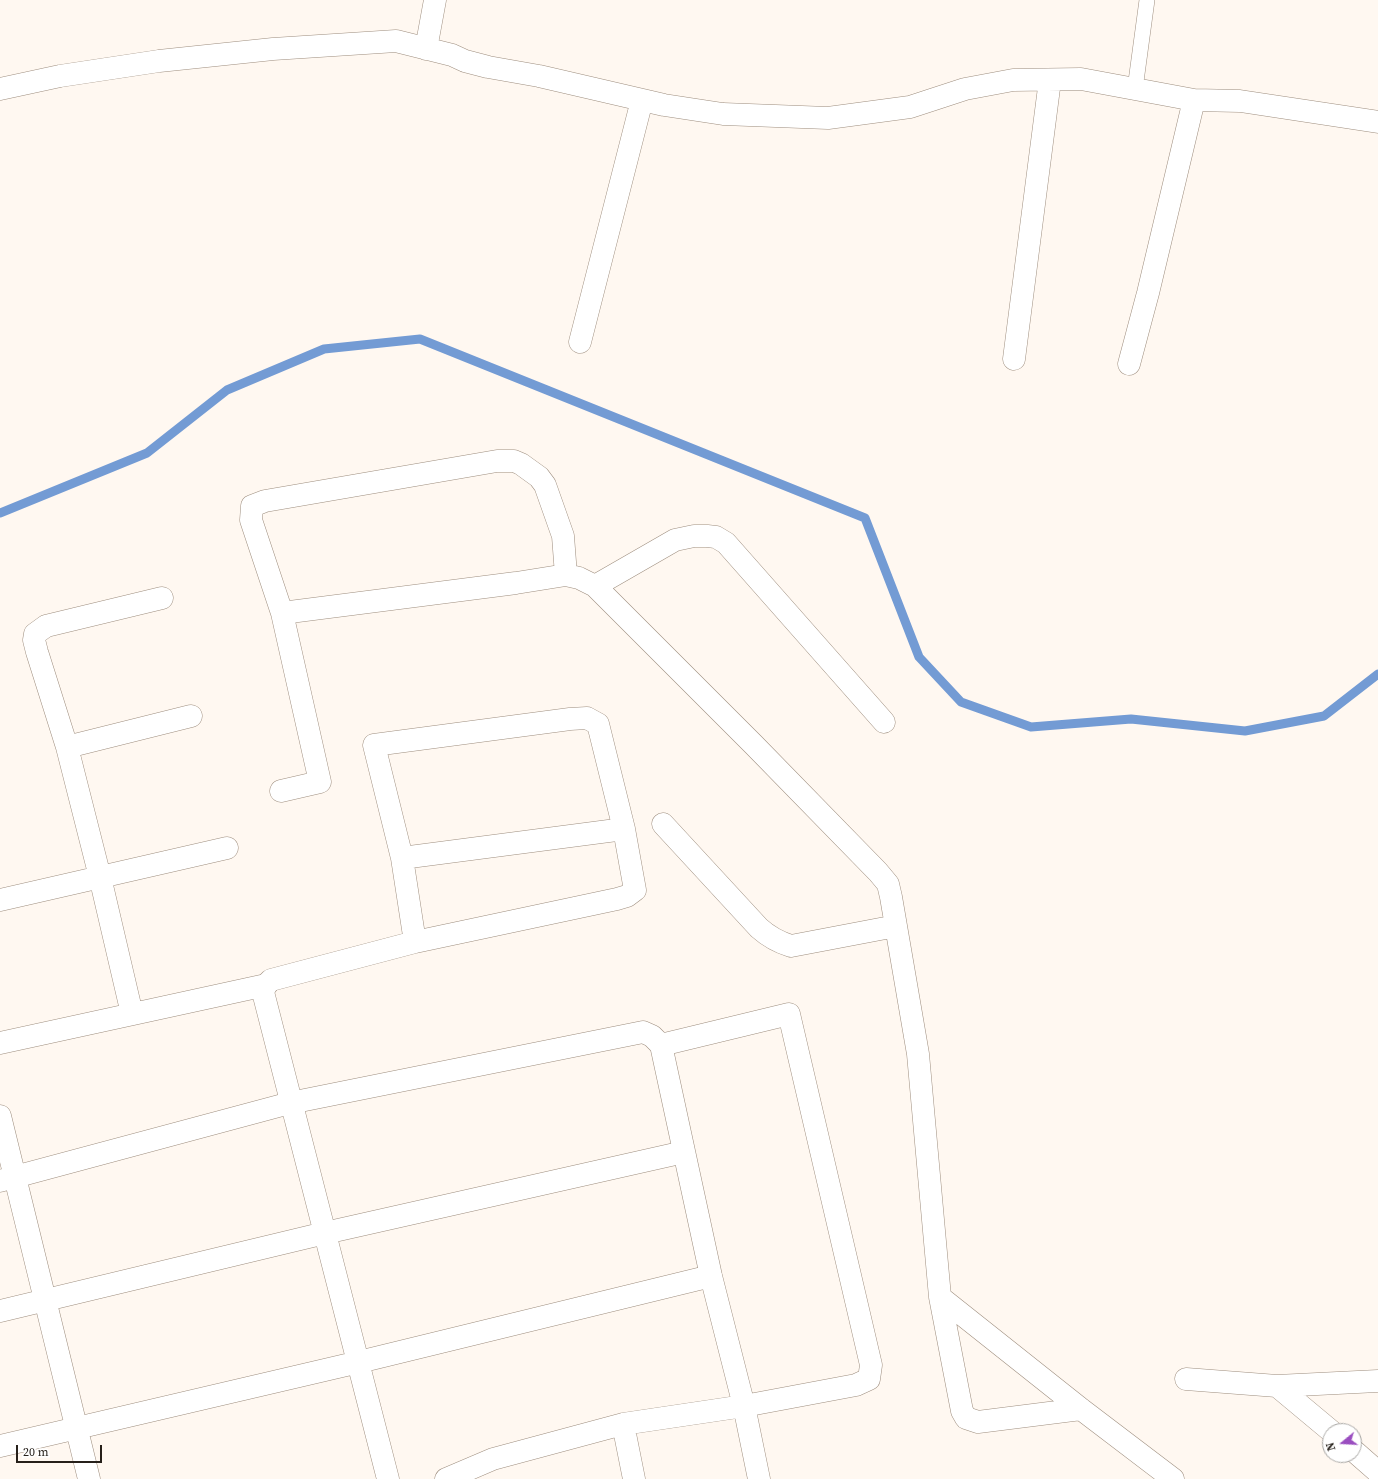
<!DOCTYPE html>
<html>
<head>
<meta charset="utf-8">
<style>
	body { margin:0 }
	#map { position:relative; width:1378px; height:1479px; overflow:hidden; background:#fff8f1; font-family:"Source Serif 4",serif }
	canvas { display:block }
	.north { position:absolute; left:1322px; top:1423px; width:40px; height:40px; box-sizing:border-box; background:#fff; border:1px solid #a8a6a3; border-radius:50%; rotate:252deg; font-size:11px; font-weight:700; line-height:16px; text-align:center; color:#26201a }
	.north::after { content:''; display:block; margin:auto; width:14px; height:18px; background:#9a4ec0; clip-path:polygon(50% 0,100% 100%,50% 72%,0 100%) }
	.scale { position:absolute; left:16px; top:1445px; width:86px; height:18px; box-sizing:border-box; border:2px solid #26201a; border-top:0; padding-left:5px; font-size:12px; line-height:14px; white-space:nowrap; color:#26201a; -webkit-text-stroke:3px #fff; paint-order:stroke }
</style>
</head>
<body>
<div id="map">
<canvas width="1378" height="1479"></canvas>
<div class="north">N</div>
<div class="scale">20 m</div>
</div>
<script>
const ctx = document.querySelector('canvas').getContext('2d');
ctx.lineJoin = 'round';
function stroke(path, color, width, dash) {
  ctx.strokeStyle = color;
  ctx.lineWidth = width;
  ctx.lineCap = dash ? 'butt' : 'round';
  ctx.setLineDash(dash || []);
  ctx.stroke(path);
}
stroke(new Path2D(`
	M0 513 147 453 227 390 324 349 420 339 865 518 919 657 961 702 1031 727 1131 719 1245 731 1324 716 1378 674`), '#739bd4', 9);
const service = new Path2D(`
	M1135 89 1147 0`);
const minor = new Path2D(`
	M426 49 435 0
	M0 89 60 76 159 61 273 49 396 41 452 55 465 61 488 67 539 76 664 105 723 114 828 118 910 107 965 89 1013 80 1081 79 1194 100 1240 101 1378 122
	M580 342 642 100
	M1014 359 1050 80
	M1129 364 1148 293 1194 100
	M566 575 563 536 545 485 539 477 521 464 514 461H497L265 501 252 506 251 520 282 613 516 583 566 575 579 578 595 586 754 745 878 872 888 884 891 897 918 1054 940 1297 1081 1409 1173 1479
	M595 586 675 540 694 536H707L716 537 726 543 884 722
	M67 747 191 716
	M281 791 320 782 282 613
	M663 824 759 928C769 937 778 942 791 946L896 926
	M402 858 624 829
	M0 900 227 848
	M132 1014 100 877 67 747 37 652 34 640 35 634 46 626 162 598
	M0 1043 266 985
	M661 1045 711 1276 744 1406 759 1479
	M0 1116 89 1479
	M0 1181 290 1103 643 1032 652 1036 661 1045 789 1014 871 1365 869 1379 856 1385 744 1406 623 1424 493 1459 446 1479
	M940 1297 962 1411 966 1418 978 1422 1081 1409
	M0 1311 325 1233 684 1152
	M1186 1379 1277 1386 1378 1381
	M1277 1386 1331 1431
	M623 1424 634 1479
	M0 1446 359 1362 711 1276
	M1354 1451 1378 1472
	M388 1479 263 992 266 985 271 980 415 942 617 899 627 896 635 890 624 829 598 724 587 718 570 719 374 745 402 858 415 942`);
stroke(service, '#9e8e7f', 16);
stroke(minor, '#9e8e7f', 23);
stroke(service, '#fff', 15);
stroke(minor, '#fff', 22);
</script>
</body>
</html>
